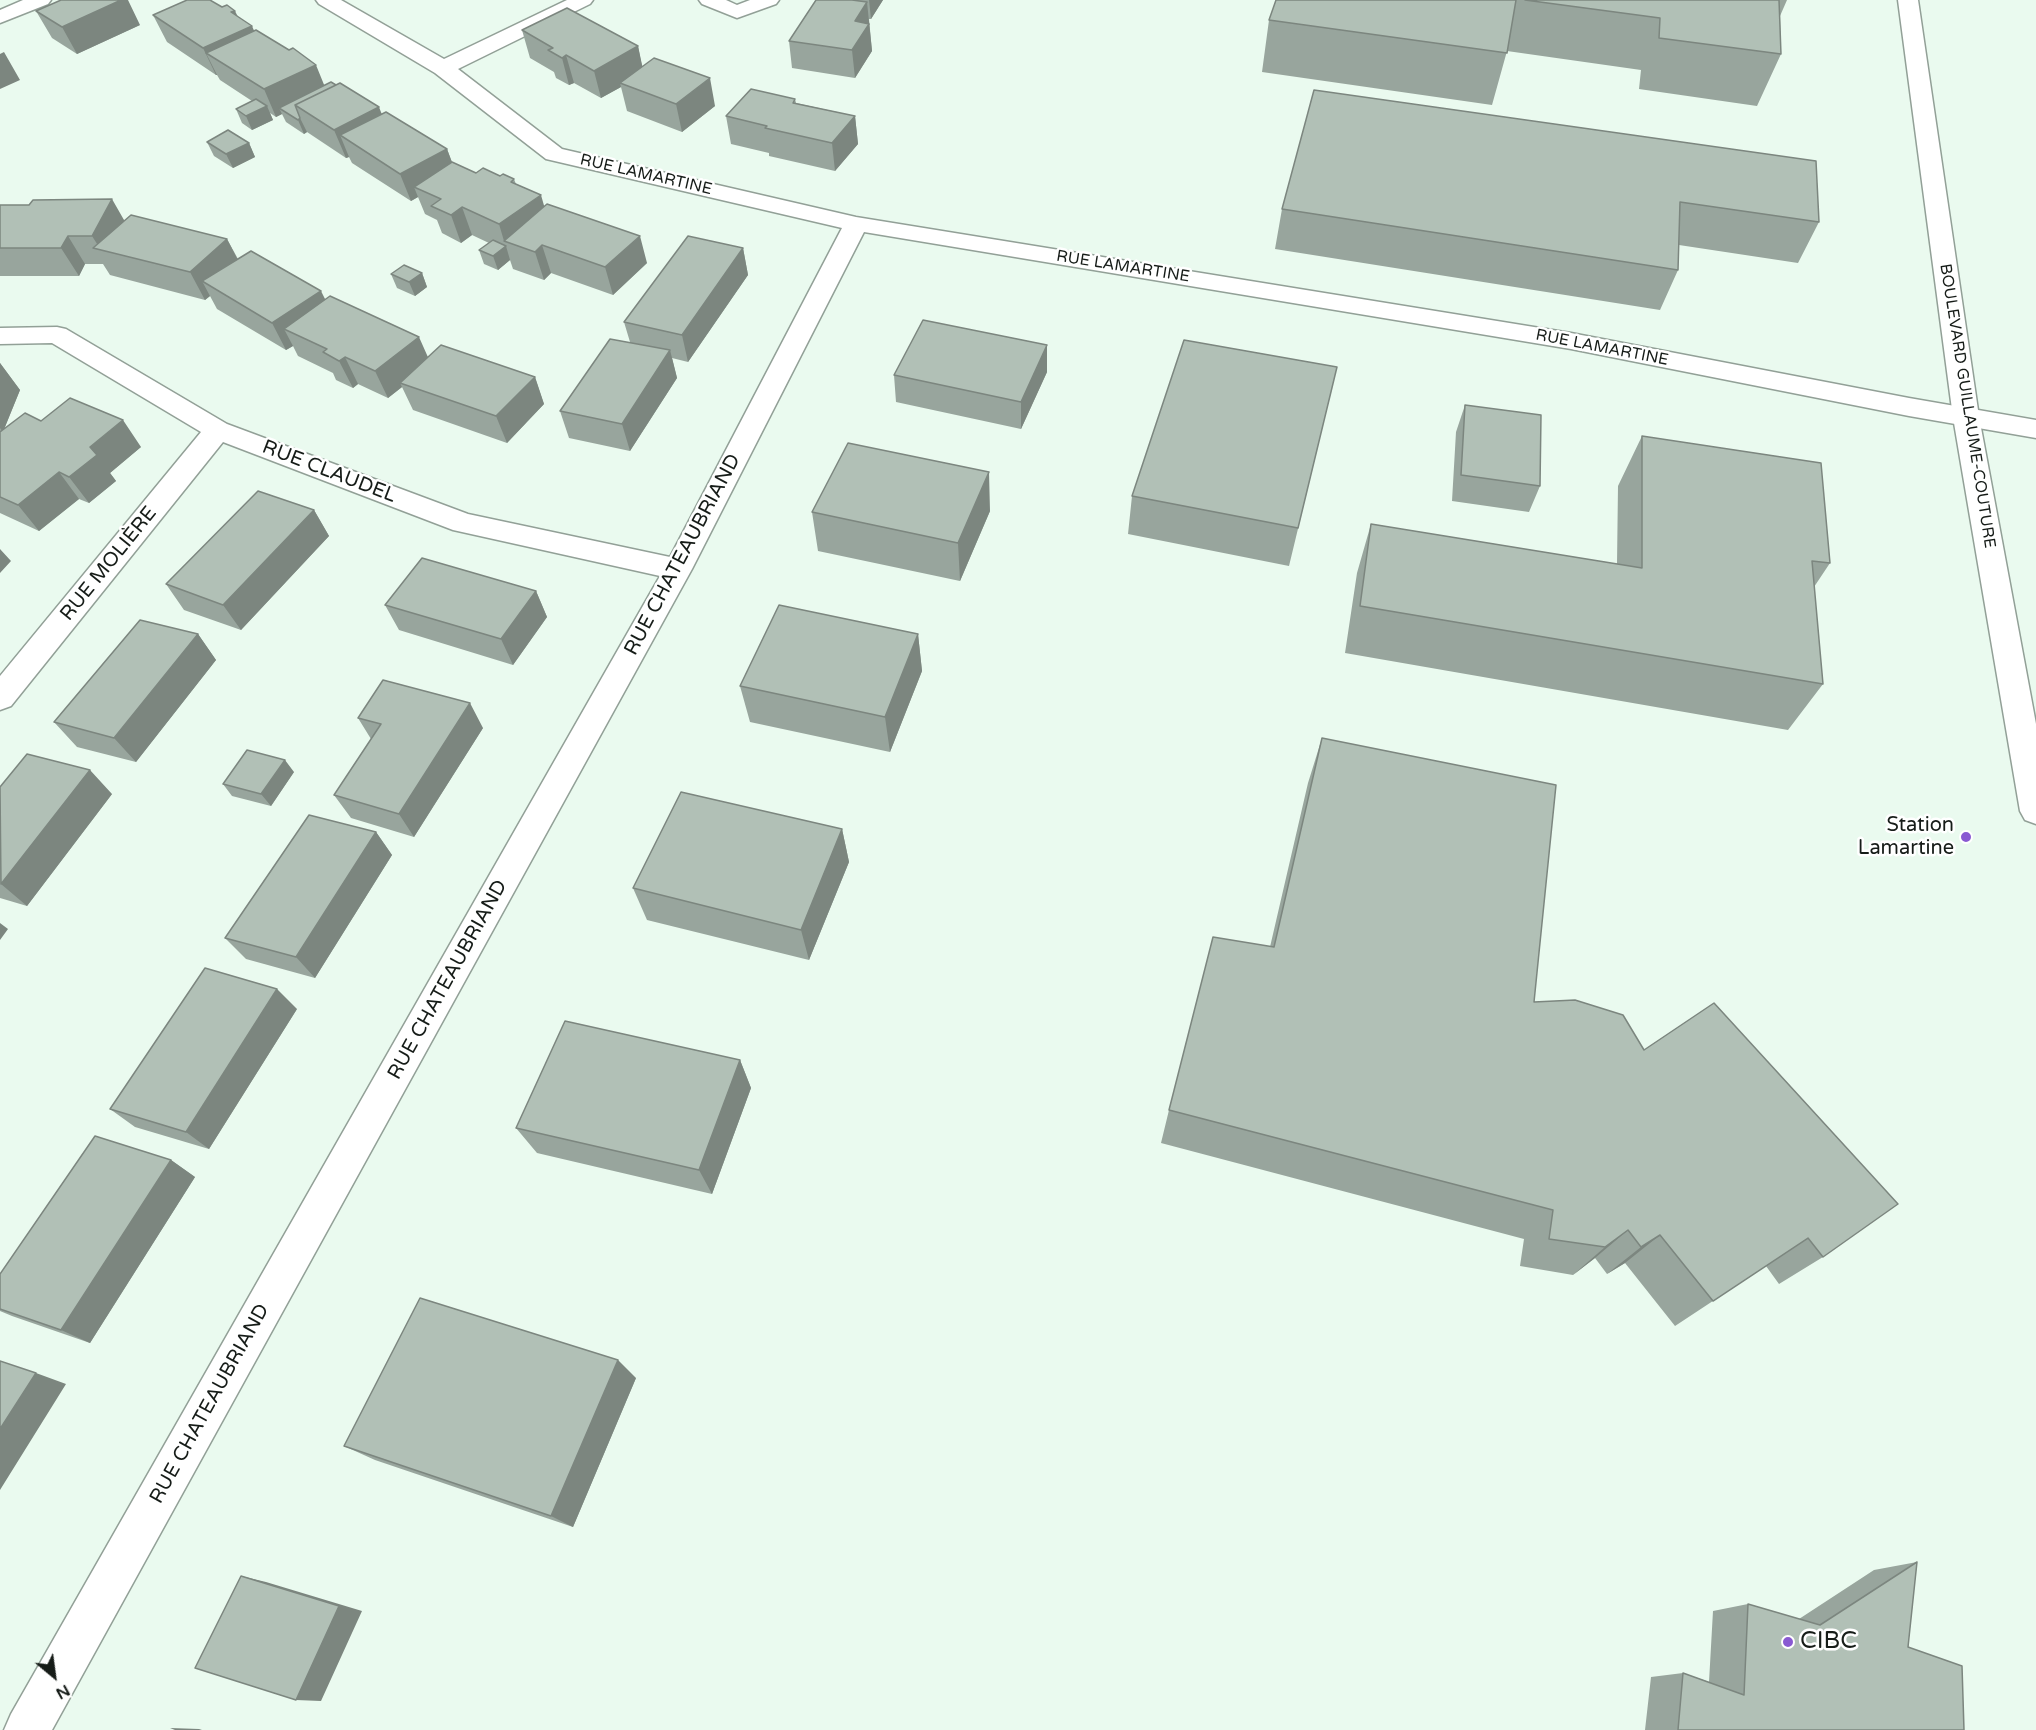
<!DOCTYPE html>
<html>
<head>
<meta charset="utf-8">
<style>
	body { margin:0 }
	#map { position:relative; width:2036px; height:1730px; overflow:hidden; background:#eafaef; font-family:"Varela Round",sans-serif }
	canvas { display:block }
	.north { position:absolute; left:24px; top:1646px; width:60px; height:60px; -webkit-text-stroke:4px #fff; paint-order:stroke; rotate:151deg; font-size:16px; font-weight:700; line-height:24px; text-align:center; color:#161c18 }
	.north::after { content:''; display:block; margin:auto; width:21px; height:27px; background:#161c18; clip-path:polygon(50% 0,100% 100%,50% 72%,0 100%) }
</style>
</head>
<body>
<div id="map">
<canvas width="2036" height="1730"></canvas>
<div class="north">N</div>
</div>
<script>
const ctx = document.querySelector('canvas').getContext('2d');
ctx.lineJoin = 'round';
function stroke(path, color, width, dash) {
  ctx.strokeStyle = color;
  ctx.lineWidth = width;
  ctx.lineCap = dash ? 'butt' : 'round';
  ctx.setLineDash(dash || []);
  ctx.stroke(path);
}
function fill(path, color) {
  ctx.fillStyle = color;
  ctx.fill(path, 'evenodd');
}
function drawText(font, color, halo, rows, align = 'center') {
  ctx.font = font + ' "Varela Round",sans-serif';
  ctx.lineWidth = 5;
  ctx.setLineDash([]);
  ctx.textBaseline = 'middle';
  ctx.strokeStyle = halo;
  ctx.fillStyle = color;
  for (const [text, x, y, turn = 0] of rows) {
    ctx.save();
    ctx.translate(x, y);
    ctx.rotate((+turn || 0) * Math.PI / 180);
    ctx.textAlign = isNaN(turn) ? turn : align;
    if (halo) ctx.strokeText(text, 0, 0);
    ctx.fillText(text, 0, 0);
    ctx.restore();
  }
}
const street = new Path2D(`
	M23 0H51L48 4 0 23V10Z
	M316 0H341L444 59 567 0H593L590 4 458 69 562 149 856 217 1571 333 1909 398 2036 420V438L1909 416 1571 349 864 232 692 569 52 1730H4L11 1714 660 576 453 530 223 442 11 706 0 710V676L201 432 52 343 0 344V328L57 327 66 329 227 424 468 514 670 557 842 228 546 159 435 73 319 4Z
	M699 0H726L737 5 750 0H779L776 4 737 18 702 4Z`);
const primary = new Path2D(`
	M1898 0H1918L1979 417 2036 724V824L2025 820 2020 811 1953 417Z`);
stroke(street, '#92a097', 3);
stroke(primary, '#92a097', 3);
fill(street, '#fff');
fill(primary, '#fff');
fill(new Path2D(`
	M816 0H883L871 19H869L872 51 855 78 792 68 789 41Z
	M1276 0H1787L1780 16 1781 54 1757 106 1639 89 1641 70 1507 51 1492 105 1262 72 1269 20Z
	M36 11 140 25 77 54 52 38Z
	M153 15 238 17 254 31 324 86 382 114 447 149 452 162 476 173 500 176 514 179 516 184 544 206 647 263 613 295 551 273 544 280 513 269 510 260 498 270 484 264 479 250 489 243 472 235 461 243 442 233 437 220 425 214 418 197 411 201 352 163 349 157 346 158 307 132 304 134 286 122 282 114 276 117 270 113 273 120 252 130 242 123 236 109 252 101 220 80 217 75H216L167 42Z
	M522 30 638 46 642 67 715 106 682 132 627 111 621 87 601 98 574 83 569 85 556 78 554 72 530 58Z
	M1314 90 1819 222 1798 263 1679 245 1678 270 1660 310 1275 249 1282 209Z
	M795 99 796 103 855 116 858 144 835 171 769 156V153L731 144 726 116Z
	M207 142 249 143 255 157 233 168 214 156Z
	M0 205 125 220 227 239 238 259 325 299 428 357 535 377 544 404 507 443 413 410 402 387 388 398 358 384 353 388 336 380 333 373 298 356 293 346 286 350 217 309 210 296 205 300 110 275 103 264H85L79 276H0Z
	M743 248 748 275 688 362 672 358 677 378 630 451 569 438 560 411 630 342 624 322Z
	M422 273 427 287 415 296 397 288 391 274Z
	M0 363 20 390 4 429 41 421 141 447 110 473 116 481 89 503 79 499 39 531 0 513Z
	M1337 367 1289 566 1128 534 1132 496Z
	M1047 372 1021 429 896 402 894 375Z
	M1465 405 1540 486 1529 512 1452 501 1456 432Z
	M1642 436 1830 563 1814 587 1823 684 1788 730 1345 653 1357 573 1371 524 1617 564 1618 486Z
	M314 510 329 536 241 630 184 610 166 584Z
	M990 511 960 581 818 551 812 512Z
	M536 591 547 617 513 665 399 630 385 605Z
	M198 634 216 660 136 762 77 747 54 722Z
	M918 634 922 671 890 752 750 722 740 686Z
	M358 718 483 728 414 837 351 818 334 795 371 739Z
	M1322 738 1534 1002 1644 1050 1714 1003 1823 1257 1779 1284 1766 1266 1675 1326 1625 1263 1607 1274 1595 1258 1573 1275 1520 1266 1524 1239 1161 1143 1169 1110 1270 947 1308 783Z
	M294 772 271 806 232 796 223 784Z
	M0 787 112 794 27 906 0 898Z
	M842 829 849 862 809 960 647 920 633 888Z
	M376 832 392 855 315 978 246 959 225 938Z
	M297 1009 209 1149 135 1127 110 1109Z
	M740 1060 751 1088 712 1194 537 1153 516 1128Z
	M171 1160 195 1177 90 1343 12 1316 0 1311V1274Z
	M636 1378 573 1527 375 1460 344 1446Z
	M1917 1562 1908 1647 1964 1730H1645L1651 1677 1683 1673 1709 1682 1713 1611 1748 1604 1799 1619 1874 1570Z`), '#98a59d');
fill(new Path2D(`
	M121 0H128L140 25 77 54 62 27Z
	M869 0H883L871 19Z
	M867 2 872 51 855 78 852 50 855 21Z
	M235 11 244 29 252 26 264 53H206L217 75H216L203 48 231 12Z
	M638 46 644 74 620 83 621 87 601 98 594 71Z
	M4 52 20 80 0 89V54Z
	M566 55 574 83 569 85 562 58Z
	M316 65 327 92 295 105 279 108 282 114 276 117 264 89Z
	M710 78 715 106 682 132 676 104Z
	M267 106 273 120 252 130 246 116Z
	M379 107 390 135H340L349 157 346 158 334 130Z
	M855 116 858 144 835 171 832 143Z
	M300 118 307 132 304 134 298 120Z
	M249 143 255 157 233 168 226 154Z
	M447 149 457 176 414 187 418 197 411 201 400 174Z
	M541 195 549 223 504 241 499 224Z
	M112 199 128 227 101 250 92 236Z
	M462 207 472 235 461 243 451 215Z
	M68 236 85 264 79 276 61 248Z
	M640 236 647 263 613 295 605 267Z
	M227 239 241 266 202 281 210 296 205 300 190 272Z
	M542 245 551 273 544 280 535 252Z
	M506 246 510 260 498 270 493 256Z
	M743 248 748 275 688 362 682 335Z
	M422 273 427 287 415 296 409 282Z
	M321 291 335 319 284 329 293 346 286 350 272 323Z
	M419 337 431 364 400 383 402 387 388 398 375 371Z
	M1047 345V372L1021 429V402Z
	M670 350 677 378 630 451 622 424Z
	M345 357 358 384 353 388 339 361Z
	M0 363 20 390 3 432 0 428Z
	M535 377 544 404 507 443 496 416Z
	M123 420 141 447 110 473 116 481 89 503 69 477 90 447Z
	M59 472 79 499 39 531 18 505Z
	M989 472 990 511 960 581 958 543Z
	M314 510 329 536 241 630 223 605Z
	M0 549 11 561 0 573Z
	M536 591 547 617 513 665 501 639Z
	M198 634 216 660 136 762 114 738Z
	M918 634 922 671 890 752 885 717Z
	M470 703 483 728 414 837 399 814Z
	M285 760 294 772 271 806 261 794Z
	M90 770 112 794 27 906 1 884Z
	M842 829 849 862 809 960 801 930Z
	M376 832 392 855 315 978 296 957Z
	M0 923 8 929 0 940Z
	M277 989 297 1009 209 1149 186 1132Z
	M740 1060 751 1088 712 1194 699 1170Z
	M171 1160 195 1177 90 1343 61 1330Z
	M1628 1230 1595 1258 1573 1275 1605 1247Z
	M1660 1235 1625 1263 1607 1274 1641 1247Z
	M618 1360 636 1378 573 1527 551 1516Z
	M36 1373 66 1384 0 1490V1429Z
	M241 1576 266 1582 362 1611 321 1701 296 1700Z
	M170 1728 199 1729 202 1730H175Z`), '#7c867f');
const building = new Path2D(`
	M61 0H121L62 27 36 11Z
	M187 0H210L222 7 227 5 235 11 231 12 252 26 203 48 153 15Z
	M816 0H852L867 2 855 21 869 24 852 50 789 41Z
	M1276 0H1516L1507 53 1269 20Z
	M1525 0H1779L1781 54 1659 38 1660 18Z
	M567 8 638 46 594 71 566 55 562 58 548 50 553 48 522 30Z
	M256 30 289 50 293 48 316 65 264 89 206 53Z
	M654 58 710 78 676 104 620 83Z
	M331 82 336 85 295 105 300 118 298 120 279 108Z
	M340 83 379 107 334 130 295 105Z
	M751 89 795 99 793 103 855 116 832 143 765 128 767 126 726 116Z
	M1314 90 1816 161 1819 222 1680 202 1678 270 1282 209Z
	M256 99 267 106 246 116 236 109Z
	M386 112 447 149 400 174 340 135Z
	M228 130 249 143 226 154 207 142Z
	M452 162 476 173 483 168 500 176 503 174 514 179 511 182 541 195 499 224 462 207 451 215 431 206 441 199 414 187Z
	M112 199 92 236H68L61 248H0V205H29L33 200Z
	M547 204 640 236 605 267 542 245 535 252 504 241Z
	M131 215 227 239 190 272 93 248Z
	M688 236 743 248 682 335 624 322Z
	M493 240 506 246 493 256 479 250Z
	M251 251 321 291 272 323 202 281Z
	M404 265 422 273 409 282 391 274Z
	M330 296 419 337 375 371 345 357 339 361 323 352 327 349 284 329Z
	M923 320 1047 345 1021 402 894 375Z
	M610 339 670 350 622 424 560 411Z
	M1184 340 1337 367 1298 528 1132 496Z
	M441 345 535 377 496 416 400 383Z
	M70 398 123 420 90 447 97 455 69 477 59 472 18 505 0 497V432L25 413 41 421Z
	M1465 405 1541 415 1540 486 1461 475Z
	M1642 436 1821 463 1830 563 1812 561 1823 684 1360 606 1371 524 1642 568Z
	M848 443 989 472 958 543 812 512Z
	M258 491 314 510 223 605 166 584Z
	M422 558 536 591 501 639 385 605Z
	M779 605 918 634 885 717 740 686Z
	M140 620 198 634 114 738 54 722Z
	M383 680 470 703 399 814 334 795 381 724 358 718Z
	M1322 738 1556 785 1534 1002 1575 1000 1623 1015 1644 1050 1714 1003 1898 1204 1823 1257 1808 1238 1713 1301 1660 1235 1641 1247 1628 1230 1605 1247 1549 1239 1553 1210 1169 1110 1213 937 1274 947Z
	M247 750 285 760 261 794 223 784Z
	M27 754 90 770 1 884 0 787Z
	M681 792 842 829 801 930 633 888Z
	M309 815 376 832 296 957 225 938Z
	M205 968 277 989 186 1132 110 1109Z
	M565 1021 740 1060 699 1170 516 1128Z
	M95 1136 171 1160 61 1330 0 1309V1274Z
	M420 1298 618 1360 551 1516 344 1446Z
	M0 1361 36 1373 0 1429Z
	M1917 1562 1908 1647 1962 1666 1964 1730H1678L1683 1673 1744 1695 1748 1604 1820 1625Z
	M241 1576 339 1606 296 1700 195 1668Z`);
fill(building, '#b1c0b6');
stroke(building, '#7c867f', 1.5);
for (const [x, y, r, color] of [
	[1966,837,6,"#8959d2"],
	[1788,1642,6,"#8959d2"]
]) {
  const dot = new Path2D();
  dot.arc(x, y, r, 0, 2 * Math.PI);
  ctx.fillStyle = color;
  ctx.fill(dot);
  stroke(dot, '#fff', 2);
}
drawText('16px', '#161c18', '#fff', [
	["RUE LAMARTINE",646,175,13],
	["RUE LAMARTINE",1123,267,9],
	["RUE LAMARTINE",1602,348,11],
	["BOULEVARD GUILLAUME-COUTURE",1967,406,81]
]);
drawText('20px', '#161c18', '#fff', [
	["RUE CLAUDEL",329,472,21],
	["RUE CHATEAUBRIAND",683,555,-62],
	["RUE MOLIÈRE",109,564,-51],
	["RUE CHATEAUBRIAND",448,980,-61],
	["RUE CHATEAUBRIAND",210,1404,-61]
]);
drawText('20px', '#161c18', '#fff', [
	["Station",1954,826],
	["Lamartine",1954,849]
], 'right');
drawText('24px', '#161c18', '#fff', [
	["CIBC",1800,1642]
], 'left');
</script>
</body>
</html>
